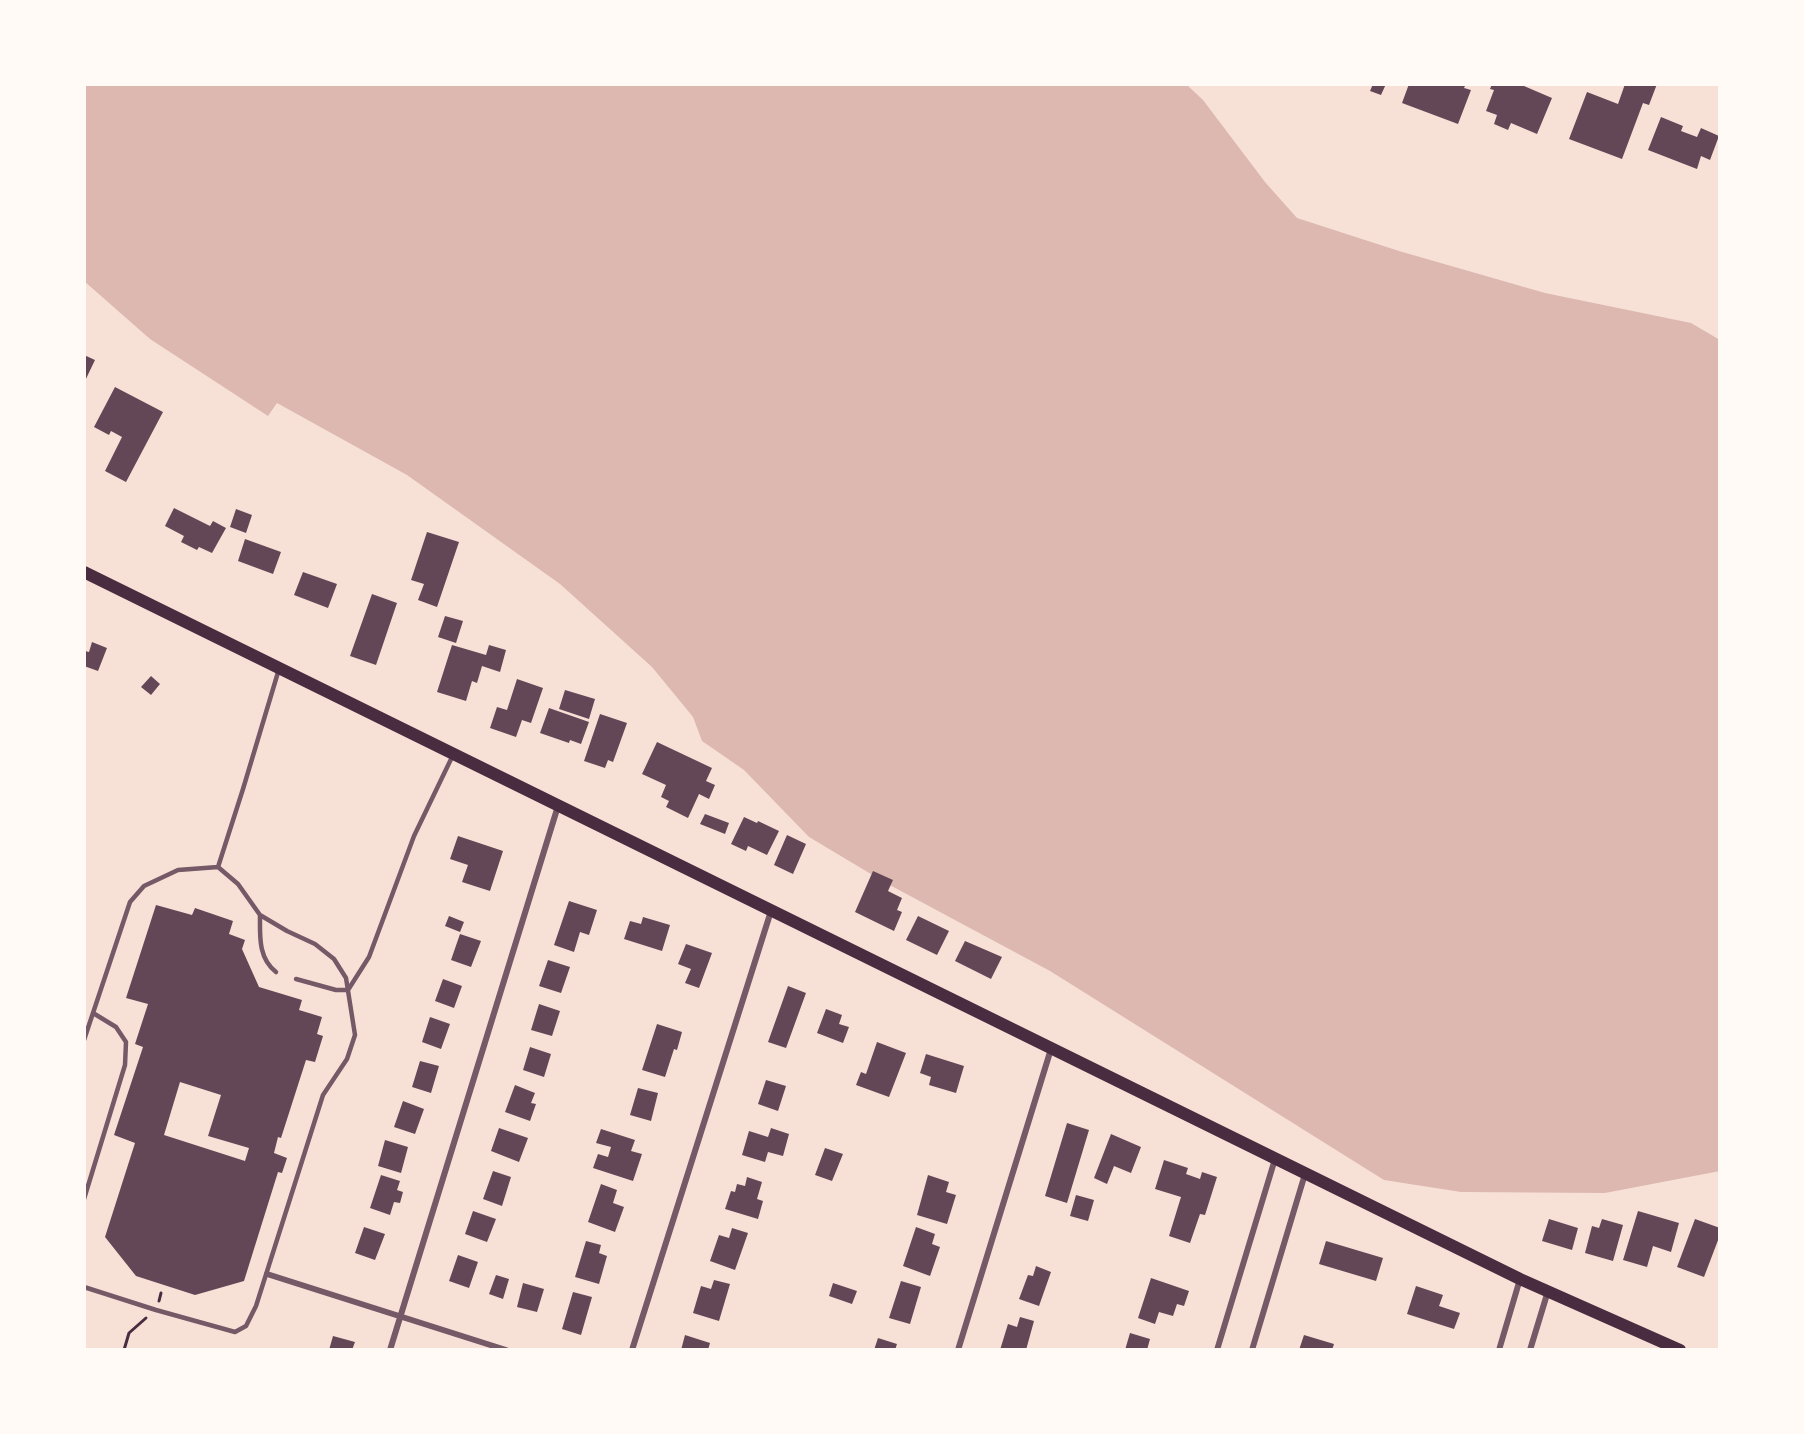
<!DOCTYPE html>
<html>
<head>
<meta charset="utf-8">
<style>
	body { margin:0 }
	#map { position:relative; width:1804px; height:1434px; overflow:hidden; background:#f7e1d7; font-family:"Sofia Sans Condensed",sans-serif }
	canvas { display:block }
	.frame { position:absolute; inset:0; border:86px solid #fffaf5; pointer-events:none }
</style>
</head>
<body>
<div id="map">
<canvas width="1804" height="1434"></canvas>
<div class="frame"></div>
</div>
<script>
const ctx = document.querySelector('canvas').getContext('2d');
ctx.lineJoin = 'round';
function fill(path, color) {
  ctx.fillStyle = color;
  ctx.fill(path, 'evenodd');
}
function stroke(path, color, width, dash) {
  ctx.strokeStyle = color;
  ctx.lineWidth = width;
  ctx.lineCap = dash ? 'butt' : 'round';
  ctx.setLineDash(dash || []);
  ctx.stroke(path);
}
fill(new Path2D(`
	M84 84H1186L1203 100 1265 182 1297 218 1399 251 1545 293 1691 323 1720 340V1171L1605 1193 1461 1192 1384 1180 1050 971 886 883 809 837 744 770 702 741 693 717 652 667 560 584 407 475 277 403 268 416 150 339 84 281Z`), '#dcb8b0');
fill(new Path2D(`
	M1373 84H1386L1381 95 1370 91Z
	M1409 84H1466L1464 88 1471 90 1458 124 1402 103Z
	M1492 84H1525L1524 86 1552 98 1537 134 1511 123 1508 130 1494 124 1497 115 1486 111 1494 90 1490 89Z
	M1625 84H1657L1649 105 1643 103 1622 159 1569 139 1587 92 1618 104Z
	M1661 117 1683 126 1681 131 1697 137 1701 128 1719 136 1710 160 1701 156 1697 169 1648 150Z
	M84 355 95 360 84 383Z
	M115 387 163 412 126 482 105 471 122 437 111 431 109 435 94 427Z
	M174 508 210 526 213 521 226 528 212 553 199 547 197 550 181 542 184 536 165 526Z
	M236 509 252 515 246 533 230 527Z
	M427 532 459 542 437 607 418 600 424 584 411 580Z
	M245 539 281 552 273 574 238 561Z
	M303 572 337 584 328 608 294 595Z
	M372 594 397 603 376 665 350 656Z
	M445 616 463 621 456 643 438 637Z
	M92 642 107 648 98 671 84 666V654L85 651 89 652Z
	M452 645 486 655 489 645 506 650 500 672 482 666 477 683 472 681 466 701 437 692Z
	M151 676 160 684 151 695 141 687Z
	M517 679 543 688 531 723 522 720 516 737 490 728 497 707 507 710Z
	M565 690 595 699 589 719 559 709Z
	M549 708 589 722 581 744 570 740 569 743 540 733Z
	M600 714 627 723 613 762 608 760 605 768 584 761Z
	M657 742 712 768 706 781 715 785 709 799 699 794 688 818 666 807 669 801 661 797 666 785 642 774Z
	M705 814 729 823 725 834 700 824Z
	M744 817 757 823 758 821 779 831 767 855 748 846 746 851 731 844Z
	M787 835 806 844 793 874 774 865Z
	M458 836 503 851 490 891 462 882 468 865 450 859Z
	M873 871 893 880 888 891 902 898 897 910 902 912 894 931 855 912Z
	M569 901 597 910 589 935 580 932 574 952 554 945Z
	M156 905 192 915 195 908 233 921 229 934 245 940 242 949 259 987 302 1000 299 1010 322 1017 317 1034 323 1036 315 1062 306 1060 281 1138 278 1137 274 1153 287 1158 282 1173 278 1172 244 1281 195 1295 136 1276 105 1237 135 1143 114 1135 143 1047 135 1044 148 1004 126 998ZM180 1082 221 1095 208 1136 249 1148 245 1161 164 1135Z
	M449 916 464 922 460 932 445 926Z
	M918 916 949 931 937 955 906 940Z
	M643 917 670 925 662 951 624 939 630 921 641 924Z
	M460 934 481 941 471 967 451 960Z
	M965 941 1002 957 991 979 955 961Z
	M686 944 712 953 699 988 685 983 691 969 678 964Z
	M548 960 570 967 561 993 539 986Z
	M443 979 462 986 454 1008 435 1001Z
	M788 986 806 993 786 1048 768 1042Z
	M539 1004 560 1011 552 1036 531 1030Z
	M826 1009 842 1015 839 1024 849 1027 843 1043 817 1033Z
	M430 1017 450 1024 441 1049 422 1042Z
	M657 1024 682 1032 677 1050 674 1049 665 1077 642 1070Z
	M877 1042 906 1053 889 1097 856 1085 861 1072 866 1074Z
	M530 1047 551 1054 544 1077 523 1070Z
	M926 1054 964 1066 956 1093 929 1085 931 1077 920 1073Z
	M420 1061 439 1066 431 1093 412 1087Z
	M766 1080 786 1086 778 1111 758 1104Z
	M515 1085 535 1093 531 1103 536 1104 530 1121 505 1112Z
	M638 1088 658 1093 651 1121 630 1115Z
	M403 1101 424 1109 415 1134 394 1127Z
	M1067 1123 1089 1130 1067 1203 1045 1196Z
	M499 1128 528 1138 519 1162 491 1151Z
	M771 1128 789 1134 783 1156 768 1152 765 1162 742 1155 749 1131 768 1137Z
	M601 1129 635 1140 631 1151 642 1154 633 1181 593 1168 598 1154 608 1157 611 1147 596 1143Z
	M1111 1134 1141 1147 1131 1173 1114 1166 1107 1184 1094 1178Z
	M385 1140 408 1147 401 1173 378 1166Z
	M825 1148 843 1154 832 1181 815 1175Z
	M1164 1160 1188 1168 1186 1174 1200 1179 1202 1172 1217 1177 1205 1215 1200 1214 1190 1243 1169 1236 1181 1197 1155 1189Z
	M493 1171 511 1177 502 1206 483 1199Z
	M381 1175 400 1181 397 1190 403 1192 400 1203 394 1202 390 1215 370 1208Z
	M928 1175 949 1182 946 1192 956 1195 947 1224 917 1215Z
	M747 1177 762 1182 757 1199 763 1201 758 1219 725 1209 731 1191 735 1192 737 1184 745 1186Z
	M601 1184 617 1190 613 1203 624 1207 615 1232 588 1222Z
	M1076 1195 1094 1200 1088 1221 1070 1216Z
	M473 1211 496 1219 487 1242 465 1234Z
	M1638 1211 1679 1223 1671 1252 1653 1246 1647 1267 1623 1260Z
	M1549 1219 1578 1228 1572 1250 1542 1241Z
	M1602 1219 1623 1225 1613 1261 1585 1253 1592 1226 1599 1228Z
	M1695 1219 1720 1228V1235L1704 1277 1677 1267Z
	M364 1227 385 1234 375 1260 355 1253Z
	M916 1227 935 1234 932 1244 940 1247 930 1276 903 1266Z
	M732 1228 748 1233 735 1270 710 1261 719 1235 729 1238Z
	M586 1241 601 1245 599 1253 607 1256 599 1284 575 1277Z
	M1326 1241 1383 1258 1376 1281 1319 1264Z
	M458 1255 478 1262 469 1288 449 1281Z
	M1036 1266 1051 1272 1039 1306 1019 1299 1028 1275 1033 1276Z
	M496 1275 509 1279 503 1299 489 1294Z
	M1151 1278 1189 1291 1184 1306 1177 1304 1173 1316 1159 1312 1155 1324 1138 1318Z
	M714 1280 730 1284 719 1321 693 1313 701 1286 711 1289Z
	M901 1281 921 1287 910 1324 889 1318Z
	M523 1283 544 1289 537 1312 517 1307Z
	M833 1283 857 1291 852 1304 829 1296Z
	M1416 1286 1443 1295 1439 1306 1460 1313 1454 1329 1407 1314Z
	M573 1292 592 1297 581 1335 562 1329Z
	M1020 1317 1034 1321 1026 1350H1000L1008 1324 1017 1327Z
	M1130 1333 1150 1339 1147 1350H1125Z
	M685 1335 710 1343 708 1350H681Z
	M1304 1335 1334 1344 1332 1350H1299Z
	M333 1336 355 1342 352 1350H329Z
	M878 1338 897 1344 895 1350H874Z`), '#644757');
stroke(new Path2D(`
	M159 1301 161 1293
	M124 1350 129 1333 146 1318`), '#4a2c40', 3);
stroke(new Path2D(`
	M218 867 243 789 279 669
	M260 915C260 936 258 958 276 972
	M296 979 336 990H348L369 957 414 836 453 755
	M84 1040 130 902 144 886 178 870 218 867 238 884 260 915 287 931 315 944 334 959 346 978 355 1035 347 1059 323 1095 256 1306 246 1326 235 1332 156 1310 84 1287
	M84 1199 125 1065 126 1042 116 1027 93 1013`), '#755966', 4.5);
stroke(new Path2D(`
	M267 1274 506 1350
	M390 1350 558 806
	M632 1350 771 911
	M958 1350 1051 1049
	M1217 1350 1275 1159
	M1252 1350 1305 1174
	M1499 1350 1520 1279
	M1530 1350 1548 1291`), '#755966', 6);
stroke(new Path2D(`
	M84 572 1520 1279 1680 1350`), '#4a2c40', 12);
</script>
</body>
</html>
